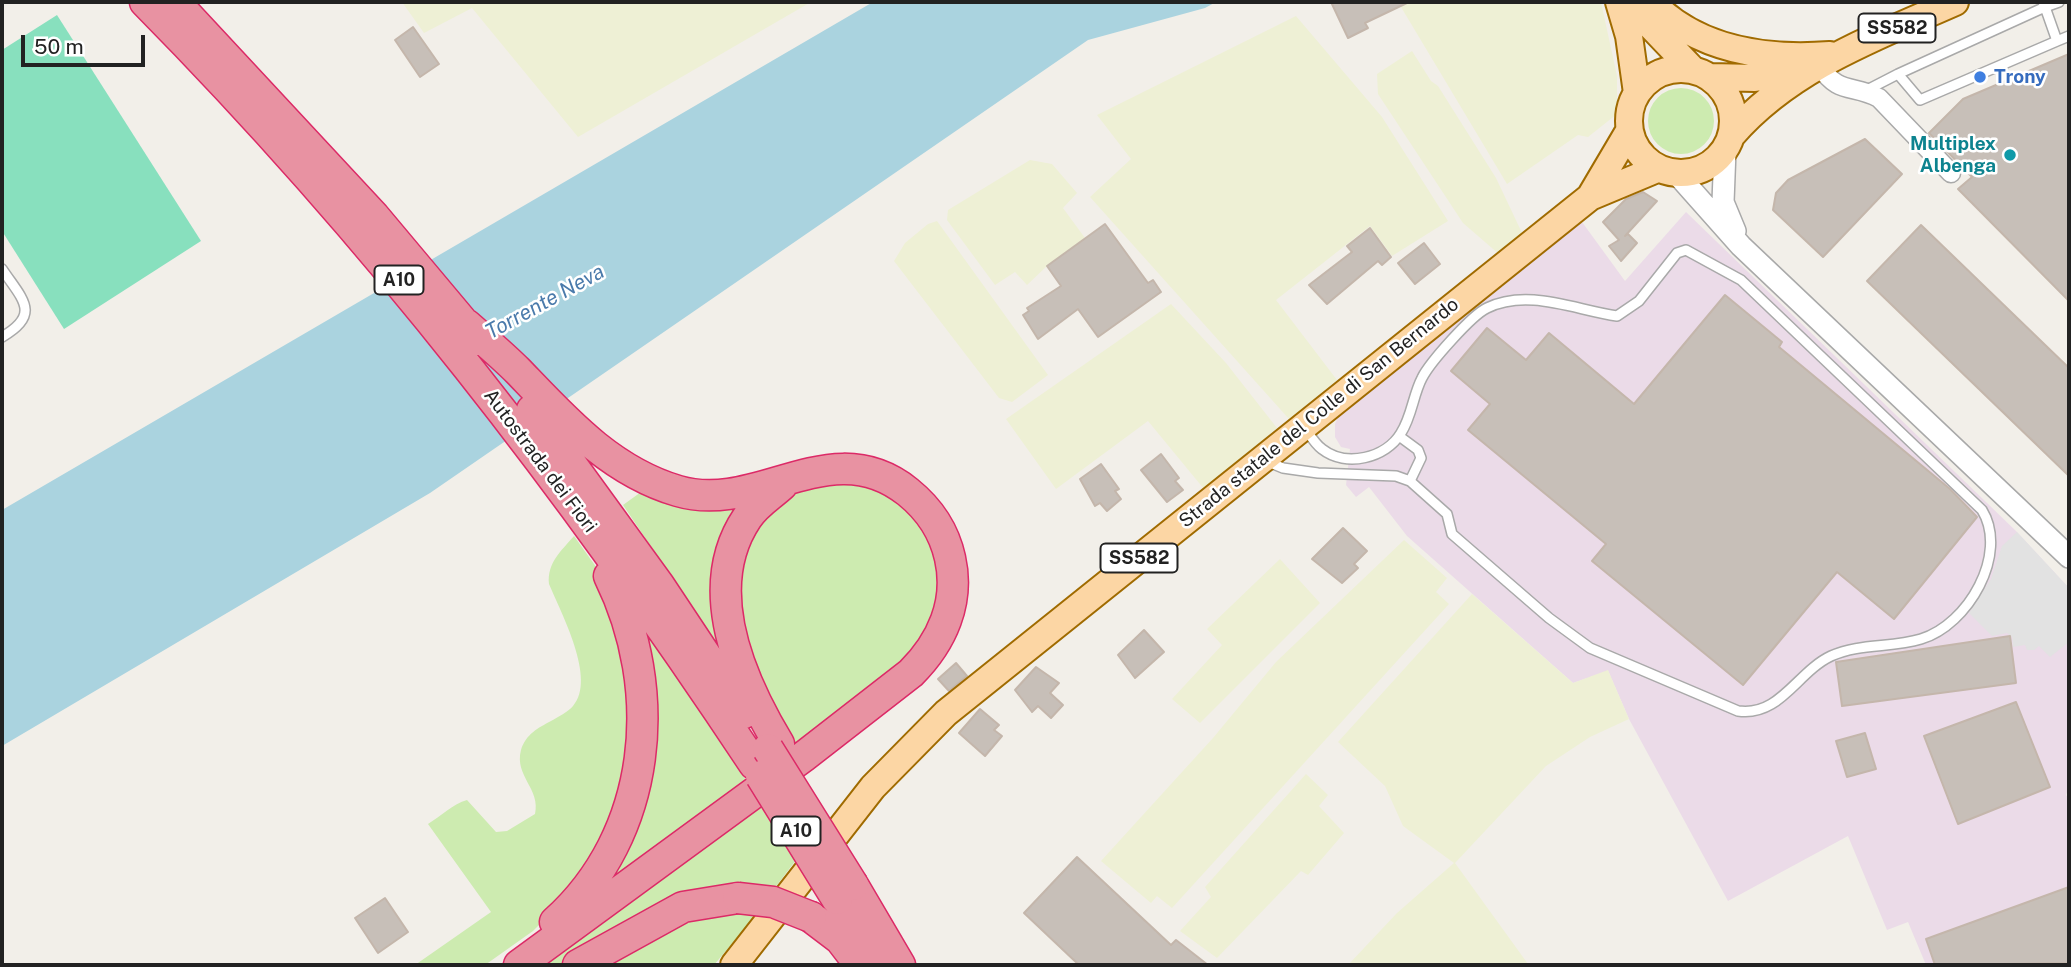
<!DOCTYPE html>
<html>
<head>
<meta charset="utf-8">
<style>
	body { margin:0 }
	#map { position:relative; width:2071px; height:967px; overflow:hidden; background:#f2efe9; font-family:"Public Sans",sans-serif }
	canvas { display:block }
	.frame { position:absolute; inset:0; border:4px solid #222; pointer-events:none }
	.scale { position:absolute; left:21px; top:35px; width:124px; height:32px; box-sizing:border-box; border:4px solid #222; border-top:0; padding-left:9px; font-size:21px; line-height:24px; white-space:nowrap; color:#222; -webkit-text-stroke:5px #fff; paint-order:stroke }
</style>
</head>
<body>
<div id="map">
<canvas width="2071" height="967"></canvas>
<div class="frame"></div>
<div class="scale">50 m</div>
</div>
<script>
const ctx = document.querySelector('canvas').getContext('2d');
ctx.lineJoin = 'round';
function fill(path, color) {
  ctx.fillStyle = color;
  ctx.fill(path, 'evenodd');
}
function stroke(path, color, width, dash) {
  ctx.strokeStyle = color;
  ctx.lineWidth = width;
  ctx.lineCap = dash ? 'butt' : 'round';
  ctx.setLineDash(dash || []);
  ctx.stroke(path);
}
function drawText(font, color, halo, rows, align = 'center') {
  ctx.font = font + ' "Public Sans",sans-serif';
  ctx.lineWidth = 5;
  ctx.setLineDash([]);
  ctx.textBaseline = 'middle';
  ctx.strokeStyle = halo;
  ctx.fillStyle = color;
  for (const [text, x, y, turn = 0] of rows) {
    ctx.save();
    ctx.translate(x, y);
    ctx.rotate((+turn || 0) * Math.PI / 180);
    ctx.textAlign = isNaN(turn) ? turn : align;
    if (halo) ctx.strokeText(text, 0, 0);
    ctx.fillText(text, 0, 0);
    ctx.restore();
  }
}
fill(new Path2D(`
	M1686 212 2017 532 2069 588V787L2066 795 2069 799V965H1926L1908 922 1887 930 1848 836 1728 901 1629 719 1608 671 1573 683 1407 536 1369 487 1356 497 1346 485 1350 449 1341 447 1335 437V424L1339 415 1385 377 1582 222 1625 281Z`), '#ebdbe8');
fill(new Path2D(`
	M402 2H811L578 137 472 8 424 33Z
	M1398 2H1601L1617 76V114L1588 137 1578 135 1507 184Z
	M1296 16 1382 117 1448 221 1392 256 1370 226 1276 300 1337 380 1289 419 1090 197 1131 159 1097 115Z
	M1412 51 1431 81 1438 86 1496 178 1523 235 1500 255 1463 223 1378 94 1377 74Z
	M1030 160 1052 164 1077 193 1063 208 1085 238 1047 266 1027 285 1015 272 995 285 947 220 948 210Z
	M937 221 1048 375 1012 402 999 398 894 261 905 243 928 224Z
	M1171 304 1226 363 1277 428 1204 489 1148 421 1056 489 1006 419Z
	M1404 540 1447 578 1436 592 1449 604 1172 908 1157 896 1151 903 1101 861 1213 738 1276 662Z
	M1280 559 1320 603 1200 723 1172 699 1222 645 1207 629Z
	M1472 594 1573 683 1608 670 1629 719 1590 737 1546 766 1455 863 1528 964 1348 965 1397 913 1454 863 1403 826 1385 786 1338 742Z
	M1306 774 1328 795 1319 806 1344 833 1308 875 1301 871 1217 958 1180 931 1211 897 1205 887Z`), '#eef0d5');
fill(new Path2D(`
	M1648 121a33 33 0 1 1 66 0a33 33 0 1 1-66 0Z
	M815 482 870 484 912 507 935 542 941 602 918 651 792 748 741 634 738 564 771 504Z
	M648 487 747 500 722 652 623 505Z
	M574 536 599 571 638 709 617 821 569 895 533 931 485 965H415L491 912 428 824C441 816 453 804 467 800L496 832 507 831 535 814C541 789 514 776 521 750 526 734 538 728 551 721 558 717 568 712 573 706 597 679 561 613 549 584 547 563 561 551 574 536Z
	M647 625 747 782 614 880 610 874 643 626Z
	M758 801 796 860 774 889 565 965H537Z
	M761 909 714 965H591L672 921Z`), '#cdebb0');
fill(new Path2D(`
	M57 15 201 241 64 329 2 231V50Z`), '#88e0be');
fill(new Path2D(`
	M2017 532 2069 588V642L2050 657 2039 646 2034 650H2027L2025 645 2013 647 2012 637 2007 633 1992 636 1969 613 1991 579 2002 546Z`), '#e2e2e2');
fill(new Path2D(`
	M873 2H1216L1205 8 1088 40 430 493 2 746V510Z`), '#aad3df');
const building = new Path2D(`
	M1331 2H1409L1365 23 1368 28 1348 38Z
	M413 27 439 64 420 77 395 40Z
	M2069 54V301L1958 189 1972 177 1929 133 1963 99Z
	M1865 139 1902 174 1823 257 1773 210 1776 193 1788 180Z
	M1643 192 1657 201 1625 236 1628 234 1637 243 1621 261 1609 246 1619 240 1603 222 1626 199Z
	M1105 224 1148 283 1153 280 1161 292 1098 337 1078 309 1038 339 1023 315 1029 311 1027 308 1061 286 1047 266Z
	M1921 225 2069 368V476L1867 281Z
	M1370 228 1391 257 1382 265 1378 261 1327 304 1309 285 1352 252 1347 246Z
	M1424 243 1440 264 1415 284 1398 263Z
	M1725 295 1782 342 1779 347 1950 489 1977 517 1894 619 1837 572 1743 685 1592 561 1606 544 1468 430 1490 404 1451 371 1487 328 1526 360 1549 333 1634 404Z
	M1161 454 1179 478 1175 481 1183 490 1167 502 1141 470Z
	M1101 464 1119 489 1115 491 1121 499 1107 511 1100 503 1095 506 1080 479Z
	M1343 528 1367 551 1354 564 1358 568 1342 583 1312 559Z
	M1144 630 1164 652 1135 678 1118 655Z
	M2010 636 2016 683 1842 706 1836 662Z
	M956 663 967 676 949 691 938 679Z
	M1036 667 1059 683 1050 693 1063 705 1051 718 1038 706 1032 712 1015 690Z
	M2016 702 2050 787 1958 824 1924 736Z
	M980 709 999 725 994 730 1002 736 985 756 959 733Z
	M1865 733 1876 769 1847 777 1836 741Z
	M1077 857 1171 945 1176 940 1208 965H1079L1024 913Z
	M2069 887V963L1935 965 1926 939Z
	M385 898 408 932 378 953 355 918Z`);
fill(building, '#c7bfb8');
stroke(building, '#c4b6ab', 2);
const service = new Path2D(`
	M2043 2 2045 7 1898 74 1920 100 2057 41
	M2059 2 2045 7 2057 41 2069 36
	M1865 91 1898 74
	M2 269C22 299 42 314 2 337
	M1399 436 1418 450 1421 458 1410 481
	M1266 461 1283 468 1318 473 1396 476 1410 481 1447 514 1452 534 1549 618 1590 648 1738 711C1780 717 1797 672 1831 656 1860 643 1891 648 1921 639 1968 625 2009 554 1982 510L1741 280 1686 250 1677 253 1639 301 1617 316C1575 310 1528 288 1487 308 1472 315 1430 362 1422 378 1413 395 1412 416 1401 433 1386 458 1346 468 1322 449 1315 444 1310 435 1305 428`);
const minor = new Path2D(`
	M1820 66C1838 95 1853 84 1879 98L1951 173`);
const tertiary = new Path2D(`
	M1725 150 1723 202 1735 231
	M1677 174 1741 246 2069 557`);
const primary = new Path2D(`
	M1619 2 1629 36 1637 93
	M1636 2 1648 23 1693 70
	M1651 2C1697 50 1766 60 1830 55
	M1629 121a52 52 0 1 1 104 0a52 52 0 1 1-104 0Z
	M1710 77 1755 78 1805 70
	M1732 135C1790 68 1876 37 1955 2
	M1590 197 1629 131
	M734 965 873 787 946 713 1590 197 1657 169`);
const motorway = new Path2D(`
	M145 2C378 238 571 488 754 764
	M175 2 374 216 478 340
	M467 325C484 340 502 355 518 371 565 420 610 471 678 491 759 515 831 430 908 492 929 509 944 531 950 558 960 602 942 642 911 673L803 757 519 965
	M532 410 659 585 744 713
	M779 744C741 681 700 588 747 518 756 504 770 496 782 485
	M853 885 900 965
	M838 899 876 965
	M811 917 840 939 860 965
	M555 922C653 834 665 690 609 576
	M578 965 683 907 738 898`);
stroke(service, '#a9a9a9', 12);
stroke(minor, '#a9a9a9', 21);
stroke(tertiary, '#a9a9a9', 24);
stroke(primary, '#a06b00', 30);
stroke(motorway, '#dc2a67', 33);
stroke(service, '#fff', 9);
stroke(minor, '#fff', 18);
stroke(tertiary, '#fff', 21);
stroke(primary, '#fcd6a4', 26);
stroke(motorway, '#e892a2', 30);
const motorwayBridge = new Path2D(`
	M768 749 853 885
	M761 776 837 899
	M738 898 773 902 811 917`);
stroke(motorwayBridge, '#dc2a67', 33, []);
stroke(motorwayBridge, '#e892a2', 30);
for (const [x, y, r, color] of [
	[1980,77,7,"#3f7fe0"],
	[2010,155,7,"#0f9aa8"]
]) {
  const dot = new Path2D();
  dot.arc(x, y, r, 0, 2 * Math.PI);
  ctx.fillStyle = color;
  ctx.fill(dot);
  stroke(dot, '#fff', 2.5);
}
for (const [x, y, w] of [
	[1897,28,77],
	[399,280,49],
	[1139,558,77],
	[796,831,49]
]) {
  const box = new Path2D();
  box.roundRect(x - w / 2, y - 14.5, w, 29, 5);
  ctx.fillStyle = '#fff';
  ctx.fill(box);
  stroke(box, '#222', 2);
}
drawText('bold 18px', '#222', null, [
	["SS582",1897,28],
	["A10",399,280],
	["SS582",1139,558],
	["A10",796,831]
]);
drawText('bold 19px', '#366cbe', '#fff', [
	["Trony",1994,77]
], 'left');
drawText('bold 19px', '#0d838f', '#fff', [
	["Multiplex",1996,144],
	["Albenga",1996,166]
], 'right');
drawText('19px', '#222', '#fff', [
	["Strada statale del Colle di San Bernardo",1319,413,-39],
	["Autostrada dei Fiori",540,461,53]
]);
drawText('italic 21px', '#4a7aab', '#fff', [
	["Torrente Neva",545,302,-29]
]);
</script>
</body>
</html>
